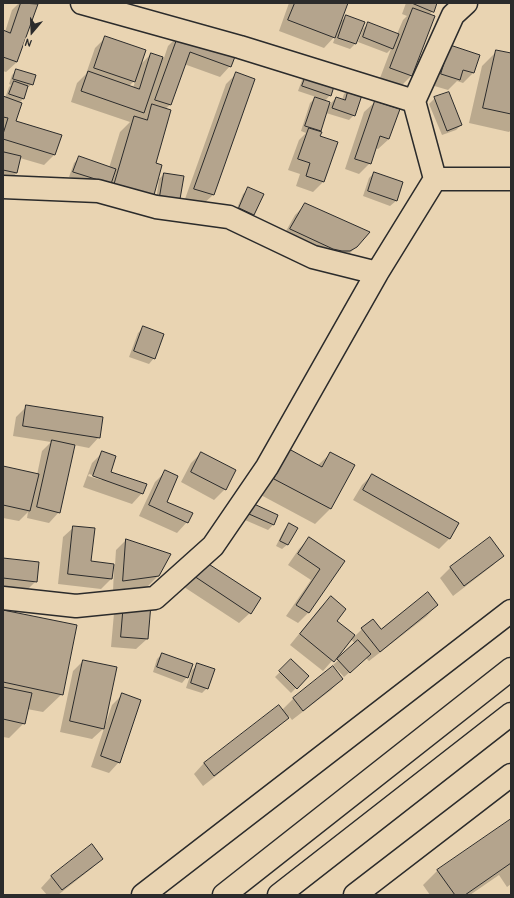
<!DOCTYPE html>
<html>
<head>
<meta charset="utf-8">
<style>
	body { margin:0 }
	#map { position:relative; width:514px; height:898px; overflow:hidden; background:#e9d4b2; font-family:"Patrick Hand",sans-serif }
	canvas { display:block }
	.frame { position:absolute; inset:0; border:4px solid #2b2b2b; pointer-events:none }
	.north { position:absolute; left:12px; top:12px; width:40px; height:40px; -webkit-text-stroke:3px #e9d4b2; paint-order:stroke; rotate:199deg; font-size:11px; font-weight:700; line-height:16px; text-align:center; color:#2b2b2b }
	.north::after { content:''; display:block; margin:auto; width:14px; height:18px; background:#2b2b2b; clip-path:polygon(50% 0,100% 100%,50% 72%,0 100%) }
</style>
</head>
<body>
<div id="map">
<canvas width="514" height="898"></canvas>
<div class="frame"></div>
<div class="north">N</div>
</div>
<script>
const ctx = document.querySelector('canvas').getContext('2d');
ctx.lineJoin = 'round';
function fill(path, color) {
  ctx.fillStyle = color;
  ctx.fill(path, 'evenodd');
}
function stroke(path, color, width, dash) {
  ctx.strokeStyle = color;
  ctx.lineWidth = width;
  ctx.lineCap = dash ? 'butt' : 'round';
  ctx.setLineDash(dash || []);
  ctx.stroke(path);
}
fill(new Path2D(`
	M19 3H32L36 4 17 62 6 72 3 71V31L5 32 12 10Z
	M289 3H347L339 23 347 16 363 22 355 44 350 49 333 43 336 35 324 48 279 31Z
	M406 3H436L433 11 429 15 434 17 411 76 401 86 380 78 391 49 387 53 358 42 363 29 369 23 397 34 403 20 407 16 402 14Z
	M179 35 230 66 220 77 184 64 170 105 165 109 154 164 161 166 153 195 103 189 69 177 74 163 79 158 109 168 120 132 130 122 71 102 77 83 86 74 95 48 106 37 139 66 151 54 164 58 168 46ZM136 79 133 88 129 86Z
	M450 47 473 73 463 83 457 81 448 90 431 85Z
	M497 51 511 54V130L509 132 469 123 482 66Z
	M17 70 32 84 26 89 23 99 19 103 15 122 54 155 44 165 20 158 17 173 11 178 3 176V155L5 153 3 152V98H5L9 87 11 85 9 84 12 75Z
	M236 74 254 80 213 195 202 205 185 199 226 84Z
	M307 75 330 95 325 101 328 106 336 98 342 100 344 94 350 89 354 115 349 120 326 113 320 130 318 132 323 182 313 192 296 186 300 174 288 170 299 140 306 133 301 131 310 103 316 97 298 91 302 80Z
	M435 98 461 125 456 130 442 135 429 104Z
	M375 102 389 139 378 149 375 148 370 163 359 174 345 169 364 112Z
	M374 173 396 201 390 206 363 196 369 178Z
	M164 174 179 198 174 204 156 201 159 179Z
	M249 189 254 214 248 219 235 213 243 194Z
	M305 205 357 246 346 257 281 240 295 215Z
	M143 328 154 358 149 364 129 357 138 333Z
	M27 406 99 437 89 448 74 445 59 512 49 523 27 518 28 512 19 521 3 518V467L37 475 42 451 51 442 13 436 16 417Z
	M290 451 318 465 331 453 354 465 330 509 315 524 259 494Z
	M103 452 109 472 142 493 132 504 83 487 92 463ZM89 474 102 478V480L88 476Z
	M201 453 225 489 214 500 181 482 191 463Z
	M165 472V502L187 522 177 533 139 516 155 482Z
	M372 475 457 524 449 539 439 549 353 500 362 485Z
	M254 505 277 516 273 525 268 530 245 520 249 510Z
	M289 525 288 544 282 549 276 546 284 530Z
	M74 527 90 562 115 565 116 550 126 540 158 576 147 587 113 591 114 569 112 568 111 579 101 589 58 584 63 537Z
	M310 538 344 561 308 613 298 623 286 616 311 580 288 565 299 549Z
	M502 556 492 566 453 596 440 578 450 568Z
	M3 559 36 581 25 592 3 589Z
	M194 572 250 613 239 623 184 587Z
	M331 598 335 621 355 636 362 629 380 631 437 605 427 616 369 661 366 658 344 677 333 665 355 644 351 639 323 671 290 645 320 608Z
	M125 602 147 639 136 649 111 647 114 613Z
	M3 611 62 694 43 712 27 709 24 723 9 738 3 737Z
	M162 654 187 677 182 683 153 672 157 659Z
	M83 661 104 728 92 739 60 732 73 671Z
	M291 661 308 676 291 693 275 677Z
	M198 665 207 688 202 693 186 688 192 670Z
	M333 668 341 679 331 690 292 720 289 716 277 728 203 786 194 774 204 763 282 710 293 699Z
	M122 695 119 762 109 773 91 767 112 705Z
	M511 820V884L507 887 499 875 470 895H430L423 885 438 870Z
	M91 846 101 859 91 869 58 895H47L41 888 51 877Z`), '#0003');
const building = new Path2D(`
	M21 3 38 4 17 62 3 57V30L10 33Z
	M295 3H348L335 38 288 20Z
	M412 3H437L434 12Z
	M413 8 435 16 412 76 390 68Z
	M346 15 365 22 356 44 338 38Z
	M368 22 399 34 393 49 363 37Z
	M179 34 236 54 231 67 190 52 171 105 155 100Z
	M105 36 146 50 135 82 94 68Z
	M450 45 480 55 474 73 463 70 460 80 441 74Z
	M496 50 511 53V114L483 108Z
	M151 53 163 57 144 113 81 91 88 71 139 89Z
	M16 69 36 75 33 85 13 79Z
	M236 72 255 79 214 195 194 189Z
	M307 73 335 83 331 96 302 86Z
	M14 81 28 86 24 99 9 94Z
	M349 88 363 92 355 116 332 108 336 97 345 100Z
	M449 92 462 125 447 131 434 97Z
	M3 96 22 103 16 121 62 135 55 155 3 139V134L8 118 3 117Z
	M315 97 330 102 321 131 305 126Z
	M375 101 400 109 389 139 380 136 371 164 355 159Z
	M152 104 171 110 156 163 162 165 154 195 114 184 134 116 147 120Z
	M309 128 322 132 320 136 338 142 324 182 306 176 310 163 298 159Z
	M4 152 21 156 17 173 3 170Z
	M79 156 116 169 111 184 73 172Z
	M374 172 403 182 397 201 368 191Z
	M164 173 184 176 180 199 160 196Z
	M248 187 264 194 254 215 239 208Z
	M305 203 370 232 357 247 350 251H342L333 249 290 229Z
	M143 326 164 334 155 359 134 351Z
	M26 405 103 417 100 438 23 426Z
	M52 440 75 445 60 513 37 507Z
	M289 449 322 467 330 452 355 465 331 509 274 479Z
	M102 451 116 456 111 472 147 484 143 494 93 476Z
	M201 452 236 470 226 490 191 472Z
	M3 466 39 474 30 511 3 505Z
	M165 470 178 476 167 502 193 513 188 523 149 505Z
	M372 474 459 523 450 539 363 490Z
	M254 504 278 515 274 525 249 514Z
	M289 523 298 528 288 545 280 541Z
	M73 526 95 528 91 561 114 564 112 579 68 574Z
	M309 537 345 561 309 613 296 605 320 569 298 554Z
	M490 537 504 556 464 586 450 567Z
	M126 539 171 554 159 576 123 581Z
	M3 558 39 562 37 582 3 578Z
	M204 561 261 598 251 614 194 576Z
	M428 592 438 605 380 652 361 628 373 619 381 629Z
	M331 596 346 609 337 621 355 635 334 662 300 634Z
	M124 601 151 604 148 639 121 637Z
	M3 610 77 625 63 695 3 682Z
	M358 640 371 654 350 673 337 659Z
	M162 653 193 664 188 678 157 667Z
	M291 659 309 676 297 689 279 671Z
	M83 660 117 667 104 729 70 721Z
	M197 663 215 669 208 689 191 683Z
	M333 666 343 679 303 711 293 698Z
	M3 687 32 693 25 724 3 719Z
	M122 693 141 700 120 763 101 756Z
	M279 705 289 718 214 776 204 763Z
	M511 819V863L465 895H455L437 870Z
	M92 844 103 859 62 890 51 876Z`);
fill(building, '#b4a48d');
stroke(building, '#2b2b2b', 1);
const minor = new Path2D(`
	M82 3 240 47 414 101
	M435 179H511
	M3 187 98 191 156 207 229 217 313 257 377 273
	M3 598 76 606 155 598 213 546 267 467 377 273 435 179 414 101 453 15 466 3`);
const major = new Path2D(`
	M143 895 511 611
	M224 895 511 669
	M279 895 511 714
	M355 895 511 775`);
stroke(minor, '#2b2b2b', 25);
stroke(major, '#2b2b2b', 25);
stroke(minor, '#e9d4b2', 22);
stroke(major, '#e9d4b2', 22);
</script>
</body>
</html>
